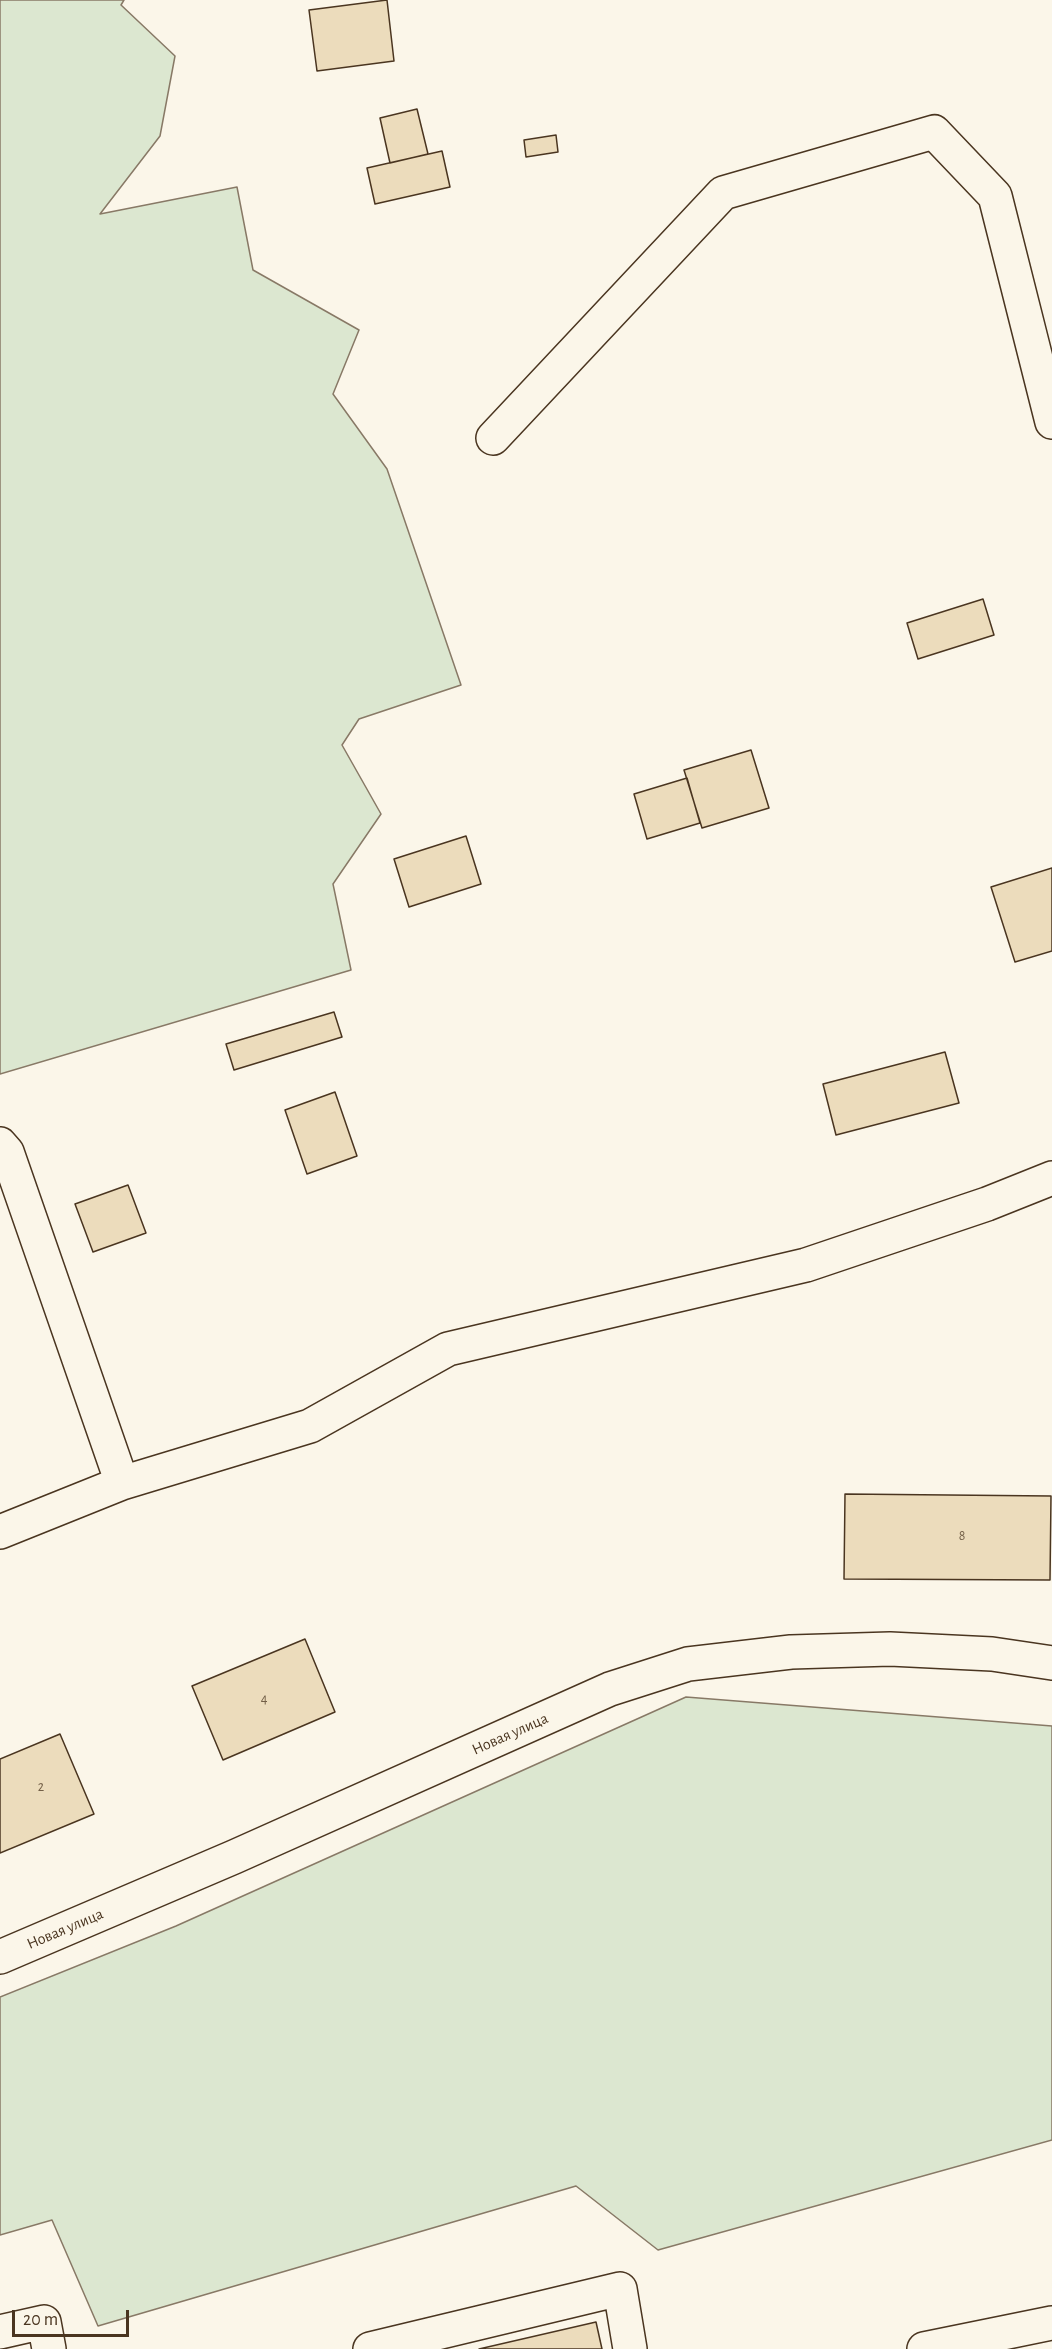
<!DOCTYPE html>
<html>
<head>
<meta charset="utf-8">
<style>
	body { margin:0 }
	#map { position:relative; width:1052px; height:2349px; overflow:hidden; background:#fbf6e9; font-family:"Alegreya Sans",sans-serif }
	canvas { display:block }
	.scale { position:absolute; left:12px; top:2310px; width:117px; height:27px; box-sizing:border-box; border:3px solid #4a3520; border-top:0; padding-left:8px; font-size:18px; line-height:21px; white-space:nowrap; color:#4a3520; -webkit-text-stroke:4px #fbf6e9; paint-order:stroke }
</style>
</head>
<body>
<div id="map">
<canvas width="1052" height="2349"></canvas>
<div class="scale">20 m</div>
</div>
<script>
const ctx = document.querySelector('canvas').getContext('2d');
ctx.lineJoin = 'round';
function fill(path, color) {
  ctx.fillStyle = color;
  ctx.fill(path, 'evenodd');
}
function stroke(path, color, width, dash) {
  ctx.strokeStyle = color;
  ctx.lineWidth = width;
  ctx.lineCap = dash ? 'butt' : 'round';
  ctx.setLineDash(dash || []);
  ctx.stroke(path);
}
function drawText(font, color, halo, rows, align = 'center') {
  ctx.font = font + ' "Alegreya Sans",sans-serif';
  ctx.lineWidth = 4.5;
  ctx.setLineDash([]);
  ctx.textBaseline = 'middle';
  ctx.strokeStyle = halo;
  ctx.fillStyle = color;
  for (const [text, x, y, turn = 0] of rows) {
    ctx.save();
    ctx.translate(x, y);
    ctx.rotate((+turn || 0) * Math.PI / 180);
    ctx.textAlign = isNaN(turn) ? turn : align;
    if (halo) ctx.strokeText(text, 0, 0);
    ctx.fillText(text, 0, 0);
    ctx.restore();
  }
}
const green = new Path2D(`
	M0 0H124L121 5 175 56 160 136 100 214 237 187 253 270 359 330 333 394 387 469 461 685 359 719 342 745 381 814 333 884 351 970 0 1074Z
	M686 1697 1052 1726V2140L658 2250 576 2186 98 2326 52 2220 0 2235V1997L176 1926Z`);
fill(green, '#dce7d0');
stroke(green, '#887966', 1.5);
const building = new Path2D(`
	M387 0 394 61 317 71 309 10Z
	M417 109 428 154 390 163 380 118Z
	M556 135 558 152 526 157 524 140Z
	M442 151 450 187 375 204 367 168Z
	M983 599 994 635 918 659 907 623Z
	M751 750 769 808 702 828 684 770Z
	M687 778 700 823 647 839 634 794Z
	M466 836 481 884 409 907 394 859Z
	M1052 868V951L1015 962 991 887Z
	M334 1012 342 1037 234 1070 226 1044Z
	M945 1052 959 1103 836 1135 823 1084Z
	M335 1092 357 1156 307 1174 285 1110Z
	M128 1185 146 1233 93 1252 75 1204Z
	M845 1494 1051 1496 1050 1580 844 1579Z
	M305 1639 335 1712 223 1760 192 1686Z
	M60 1734 94 1814 0 1853V1759Z
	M596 2322 602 2349H479Z`);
fill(building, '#ecdcbc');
stroke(building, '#4a3520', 1.5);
const minor = new Path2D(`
	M493 438 723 193 934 132 995 196 1052 422
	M0 1144 7 1152 122 1483
	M0 1532 122 1483 310 1426 448 1349 806 1265 987 1204 1052 1178
	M0 2332 44 2322 49 2349
	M370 2349 620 2289 630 2349
	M924 2349 1052 2323`);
const major = new Path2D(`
	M0 1957 234 1857 610 1689 688 1664 791 1652 890 1649 992 1654 1052 1663`);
stroke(minor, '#4a3520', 36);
stroke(major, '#4a3520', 36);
stroke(minor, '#fbf6e9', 33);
stroke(major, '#fbf6e9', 33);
drawText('14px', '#725f47', null, [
	["8",962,1536],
	["4",264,1699],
	["2",41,1787]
]);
drawText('16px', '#4a3520', '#fbf6e9', [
	["Новая улица",510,1734,-24],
	["Новая улица",65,1929,-23]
]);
</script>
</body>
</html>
